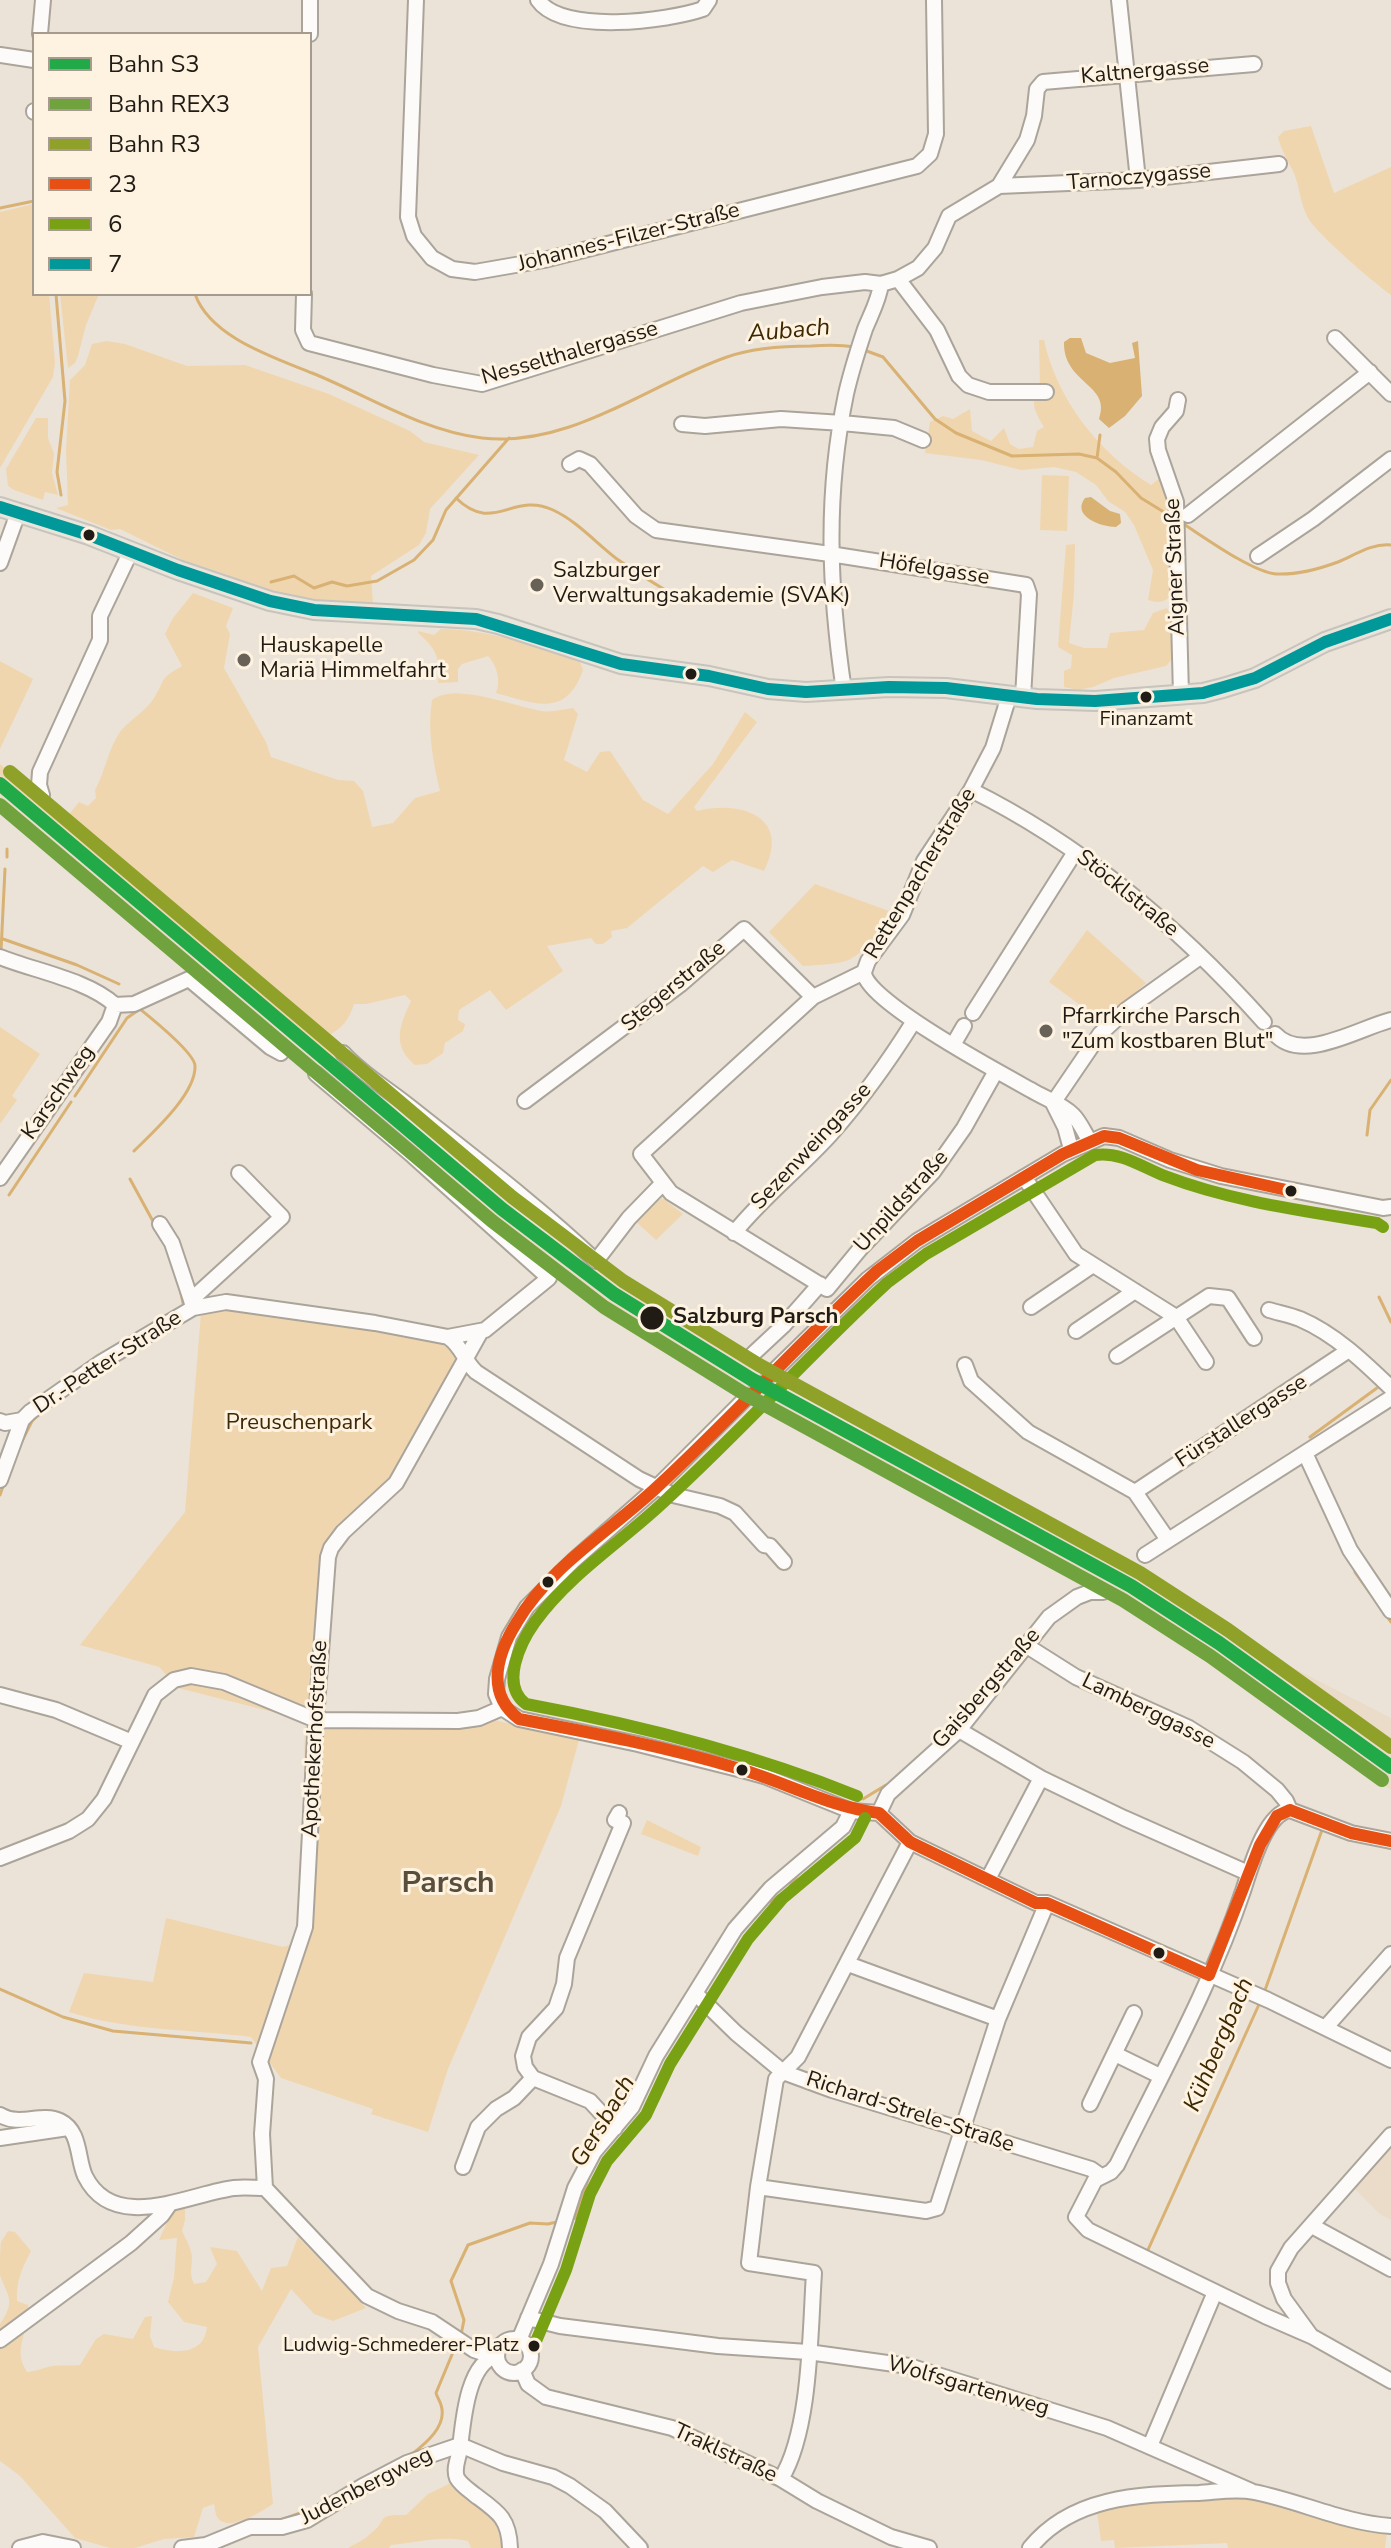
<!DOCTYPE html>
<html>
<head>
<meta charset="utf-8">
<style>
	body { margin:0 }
	#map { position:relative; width:1391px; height:2548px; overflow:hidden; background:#ebe3d7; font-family:"Nunito Sans",sans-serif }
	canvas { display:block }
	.legend { position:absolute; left:32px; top:32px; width:280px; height:264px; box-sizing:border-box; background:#fef2e1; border:2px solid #a59c8f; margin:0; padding:10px 14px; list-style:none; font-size:24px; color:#201b14 }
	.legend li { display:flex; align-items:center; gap:16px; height:40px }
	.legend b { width:40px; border:2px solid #a59c8f }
</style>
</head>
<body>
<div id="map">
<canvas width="1391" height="2548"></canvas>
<ul class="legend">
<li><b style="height:10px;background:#22aa49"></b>Bahn S3</li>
<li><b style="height:10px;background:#70a33e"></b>Bahn REX3</li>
<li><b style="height:10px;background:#90a12a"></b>Bahn R3</li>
<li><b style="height:10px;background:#e75012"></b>23</li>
<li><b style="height:10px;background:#78a214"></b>6</li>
<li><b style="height:10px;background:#009898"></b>7</li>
</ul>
</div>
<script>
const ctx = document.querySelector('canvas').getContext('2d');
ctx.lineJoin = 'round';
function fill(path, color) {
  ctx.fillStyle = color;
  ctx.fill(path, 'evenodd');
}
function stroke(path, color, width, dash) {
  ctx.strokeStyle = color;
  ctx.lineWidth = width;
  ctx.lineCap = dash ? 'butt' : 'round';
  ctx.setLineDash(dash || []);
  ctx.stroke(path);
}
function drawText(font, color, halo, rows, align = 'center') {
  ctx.font = font + ' "Nunito Sans",sans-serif';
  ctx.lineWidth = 6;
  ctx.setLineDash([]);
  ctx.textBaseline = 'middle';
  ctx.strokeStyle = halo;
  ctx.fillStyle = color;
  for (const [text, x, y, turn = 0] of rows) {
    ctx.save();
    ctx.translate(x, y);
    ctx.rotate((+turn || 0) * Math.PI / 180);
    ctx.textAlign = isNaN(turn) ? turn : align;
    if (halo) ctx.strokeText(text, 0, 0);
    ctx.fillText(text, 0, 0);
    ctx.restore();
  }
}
fill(new Path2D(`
	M0 774 340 1063H345L373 1086 402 1116 517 1211 547 1234 551 1232 641 1298 650 1308 748 1364 753 1374 774 1386 776 1384 862 1431 865 1426 976 1483 1182 1595 1266 1654 1391 1718V1790L1225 1668 1148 1619 1107 1600 1111 1588 873 1457 726 1379 723 1380 626 1321 532 1256 535 1252 532 1248 0 799Z
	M1391 2147V2220L1380 2214 1355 2189Z`), '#eadcc8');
fill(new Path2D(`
	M1311 126 1334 193 1391 167V295C1373 282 1319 236 1308 218 1300 204 1300 186 1293 171 1287 159 1281 150 1278 137L1284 131Z
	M34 204V294H49L55 362 53 377 0 468V212Z
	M60 294H99L86 325 78 356 75 363 68 368Z
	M1039 340H1044C1057 400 1099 453 1151 485L1160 478 1168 506 1174 593C1165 602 1160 604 1148 600L1153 570 1134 525 1125 512 1108 501 1096 485 1076 472 1054 467 1021 470 981 460 925 453 930 422 943 416 953 419 970 409 972 431 991 441 1004 428 1010 444 1019 449 1033 447 1037 431 1044 427C1036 414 1028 400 1040 386Z
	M107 341 125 344 187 366 245 365 329 394 410 431 424 442 479 455 430 509 426 533 419 545 371 576 373 604 309 600 228 579V575L185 561 120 529 111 530 56 508 68 505 66 450 70 380 85 365 92 344Z
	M36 418H48V438L54 454 52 473 58 495 45 492 43 500 14 490 8 486 6 469Z
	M1042 475 1069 476 1067 531 1040 530Z
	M1075 544 1074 594 1069 643 1084 648H1107L1110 633 1144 630 1153 613 1167 608 1171 617 1173 646V658L1166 666 1114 678 1093 687 1078 690 1064 687V671L1071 668 1072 655 1058 647 1066 545Z
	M193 593 233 608 226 626 230 634 224 668 266 742 271 757 338 780 354 781 363 791 372 827 393 823 415 798 440 791C433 762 427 730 432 700 457 682 514 707 542 711 552 713 563 709 573 708L578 714 564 760 587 772 600 752 610 751 643 800 668 814 713 764 745 712 757 722 694 807 697 811C741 800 792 817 764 871L732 860 713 872 703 866 627 928 611 931 612 937 603 944H596L591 938 547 946 563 971 506 1010 490 990 459 1010 458 1020 465 1024 463 1031 445 1043 443 1053 427 1064 415 1065C391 1045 400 1025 411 1001L405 995 366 1004H354C349 1020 342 1029 327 1036L325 1043 345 1063 341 1064 0 774V764L66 818 79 802 88 806 96 798 95 790C105 772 108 749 120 732 127 722 147 710 154 698 167 677 158 680 182 666L165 634 173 618Z
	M441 629C489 629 535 646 580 662L583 670C566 718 536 704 496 693 501 682 497 665 488 656L462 664 458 669V682L438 683C441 659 436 648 418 633V631L434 635Z
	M0 661 33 679 0 749Z
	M815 884 889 911C880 929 863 958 842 962 829 965 815 965 803 966L769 932Z
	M1087 930 1146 983 1103 1022 1049 982Z
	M187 959 303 1057 289 1054 275 1046 188 975Z
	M0 1027 40 1054 12 1096 17 1100 0 1124Z
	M662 1198 683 1214 656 1240 635 1221Z
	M202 1300 453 1344 456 1360 426 1419 413 1456 328 1557 314 1648 312 1691 304 1715 277 1713 178 1688 159 1667 80 1645 185 1512Z
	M463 1715 494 1720 579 1740 561 1806 448 2069 428 2132 371 2114 373 2109 281 2078 251 2037C190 2029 128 2031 69 2012L84 1973 153 1982 166 1918 283 1947 292 1944 301 1918 305 1727Z
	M647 1820 701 1847 698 1856 641 1834Z
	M185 2206V2220L182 2231C186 2239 191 2248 192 2257 192 2268 189 2273 194 2284L206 2282 217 2264 210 2247 237 2251 262 2291 271 2268 287 2266 298 2237 366 2308 333 2321 314 2314 291 2289 258 2347 273 2504C262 2511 228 2534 217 2517 215 2513 215 2508 214 2504L203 2508 194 2537 164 2539 135 2548H110L75 2538 20 2476 0 2461V2324C16 2301 8 2297 0 2275 0 2269 0 2247 1 2242 3 2238 6 2235 8 2231L15 2232 31 2251C22 2268 16 2281 17 2301L28 2305C31 2331 11 2348 27 2372 38 2371 45 2367 53 2366 62 2365 71 2366 80 2365L96 2339 104 2334 133 2339 145 2317 152 2316 150 2336 154 2347C175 2354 204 2355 207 2327L184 2322 168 2302 174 2278 177 2238 159 2240 174 2207Z
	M451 2483C492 2484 498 2515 512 2548H471L468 2541C440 2535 417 2543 391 2545L389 2548H348C355 2544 364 2540 370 2534 389 2520 374 2514 406 2515L428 2494Z
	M1142 2497 1250 2499 1325 2521 1387 2533 1385 2548H1228L1227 2543 1115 2548 1114 2540 1101 2541 1097 2512Z`), '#f0d6af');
fill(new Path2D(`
	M1070 338H1081L1086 353 1110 363 1135 358 1132 343 1138 341 1142 396 1125 416 1109 428 1099 419C1112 384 1063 384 1064 342Z
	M1091 497 1110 511 1120 514 1121 523 1116 527C1101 527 1071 516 1085 498Z`), '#d8b173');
stroke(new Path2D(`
	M0 208 34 201
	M56 294 65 401 57 472 61 495
	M195 294C210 337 273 357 312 373 367 395 422 431 482 438 571 448 647 385 727 357 752 348 784 346 811 346 825 345 839 344 853 347
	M864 350 883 357 935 419 956 433 1012 456 1079 454 1097 458 1116 472 1141 498 1172 517
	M1097 458 1100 435
	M456 498C494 535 512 491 553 510 577 521 596 543 617 559 637 573 658 586 679 598
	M1182 523C1204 537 1252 572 1276 574 1296 575 1319 569 1338 562 1355 555 1372 543 1391 545
	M271 582 294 576 314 588 332 582 347 586 377 581 414 560 433 540 446 510 509 438
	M7 857V849
	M3 939 77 965 119 984
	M1 951 5 869
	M75 1096 127 1018 140 1009C151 1018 195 1053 195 1066 196 1094 152 1133 134 1151
	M1367 1135 1370 1110 1391 1080
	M130 1179 155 1225
	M9 1195 71 1102
	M179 1284 183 1303
	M1379 1297 1391 1322
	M1310 1437 1381 1385
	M21 1443 32 1421 44 1410
	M0 1495 4 1483
	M1355 1572 1391 1622
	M943 1735 956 1723
	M863 1799 886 1785
	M764 1905 786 1892 801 1870
	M0 1989 63 2017 113 2031 251 2043
	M1264 1993 1322 1830
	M688 2017 697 2004
	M572 2219 576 2218 589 2176
	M1147 2252 1261 2000
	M461 2335 464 2320 451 2281 468 2245 530 2223 548 2224 561 2221
	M411 2455C425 2444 448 2426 441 2405 440 2401 437 2397 436 2393L456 2345
	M275 2522 317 2507
	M217 2548 251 2534`), '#d8b173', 3);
stroke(new Path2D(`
	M747 1397 771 1374`), '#c2bbb0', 14, [14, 7]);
const minor = new Path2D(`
	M416 0 408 217 414 236 432 258 452 269 475 272 544 260 917 166 930 154 936 134 934 0
	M538 0C562 35 668 21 703 9L709 0
	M1119 0 1138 180
	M40 34 43 0
	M310 34V0
	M0 55 34 60
	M34 112V111
	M999 186 1138 180 1279 164
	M898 279 937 330 959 376 968 385 989 392H1046
	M304 294 303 330 309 343 433 375 482 384 741 303 822 287 865 282 881 284
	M1335 338 1391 394
	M1178 400 1176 411 1162 427 1157 439 1158 450 1176 502 1181 695
	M682 424 705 426 781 419 842 423 894 428 923 440
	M570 464 579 459 590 464 636 516 656 530 830 554 1026 585 1029 594 1023 697
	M1188 515 1370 372
	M1258 556 1313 519 1391 459
	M0 563 18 513
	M844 691C829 589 825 495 846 394 851 372 858 350 865 329 871 314 879 300 881 284L898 279 918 268 935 248 949 216 999 186 1027 140 1034 116 1037 89 1043 82 1254 64
	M971 790C1084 846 1180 928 1264 1022
	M42 795 39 785 40 772 100 640V616L131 551
	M0 957C35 971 88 980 115 1005L134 1004 189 979 270 1047 281 1053
	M864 972C864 1000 1002 1074 1031 1090 1044 1098 1062 1104 1073 1115 1080 1122 1084 1132 1089 1140
	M973 1013 1075 852
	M1275 1034C1302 1064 1359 1028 1391 1020
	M953 1045 964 1026
	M343 1053C363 1075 388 1089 410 1107 473 1157 538 1206 596 1261L629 1218 663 1183
	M996 1071 964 1128 933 1172 860 1249 827 1289 671 1193 641 1154 813 997 864 972 868 961 902 915 924 861 971 790 993 748 1009 696
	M525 1101 681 984 744 929 813 997
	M1053 1103 1100 1034 1126 1010 1200 957
	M1053 1103 1065 1127 1071 1149
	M1024 1177 1076 1254 1176 1317 1206 1362
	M0 1178 109 1022 115 1005
	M160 1224 172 1243 191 1300
	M734 1233C763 1197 799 1169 830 1135 861 1100 889 1061 914 1021
	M1031 1307 1093 1265
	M193 1308 191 1300 282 1217 239 1173
	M1269 1310C1279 1313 1290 1315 1300 1319 1335 1334 1364 1362 1391 1388
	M1076 1331 1135 1291
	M448 1337C462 1346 464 1361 476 1372L639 1479 673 1495 720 1506 735 1513 764 1545 770 1546 784 1562
	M753 1354 783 1326 820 1284
	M1117 1356 1209 1296 1228 1298 1254 1338
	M965 1365 971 1381 1028 1432 1135 1492 1168 1540
	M771 1374 868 1279 917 1241 1063 1154 1104 1136 1119 1138 1170 1160 1221 1176 1383 1208 1391 1207
	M747 1397 656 1488 573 1561 527 1607 509 1637 497 1679 496 1694 502 1708 519 1719 638 1744 742 1770 764 1776 851 1811 879 1813
	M0 1421 5 1423 22 1420
	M1305 1453 1350 1550 1391 1611
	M0 1480 22 1420 30 1412 100 1363 193 1308 226 1302 375 1323 448 1337 485 1330 549 1278 413 1156 316 1074
	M1135 1492 1349 1350
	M1145 1555 1391 1398
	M1027 1646 1076 1677 1189 1728 1243 1762 1277 1790 1286 1801 1290 1810 1351 1833 1391 1841
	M0 1695 56 1710 132 1742
	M959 1730 1041 1778 1124 1818 1248 1873
	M1290 1810C1265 1813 1250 1870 1243 1891 1211 1986 1161 2075 1117 2165L1111 2172 1095 2180 1076 2217 1088 2230 1265 2316 1311 2336
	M879 1813 910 1842 1036 1903H1047L1268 2000 1391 2060
	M879 1813 888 1794 959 1730 1049 1617 1077 1597 1090 1592H1103
	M0 1858 69 1831 88 1819 104 1799 155 1695 174 1680 191 1676 224 1682 316 1720 458 1721 479 1718 502 1708
	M988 1879 1041 1778
	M848 1964 998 2019
	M696 1994 736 2033 783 2072 832 2090 1091 2169 1101 2176
	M1326 2027 1391 1954
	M1115 2054 1160 2076
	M1090 2104 1134 2013
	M0 2115C20 2127 41 2112 60 2121 81 2131 77 2159 85 2176 114 2235 191 2193 234 2188 244 2187 254 2188 265 2188L367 2296 398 2311 432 2322 474 2350 486 2354 498 2351
	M615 2128 590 2101 533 2078 525 2067 523 2056 529 2037 556 2008 564 1984 567 1958 623 1823 615 1820 619 1813
	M1391 2135 1291 2248 1278 2271V2283L1284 2299 1311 2336 1391 2381
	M0 2138 68 2128
	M463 2167 478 2127 496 2109 514 2098 533 2078
	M758 2187 926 2211 937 2208 998 2019 1047 1903
	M265 2188 262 2134 266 2079 260 2062 305 1927 316 1720 328 1557 331 1548 343 1532 396 1483 480 1333
	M1312 2226 1391 2269
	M528 2318 560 2326 718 2346 808 2352 909 2366 1107 2428 1251 2491
	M497 2356a17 17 0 1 1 34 0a17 17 0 1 1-34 0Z
	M0 2340 131 2243 162 2215 169 2205
	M519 2340 551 2264 575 2188 594 2152 632 2107 656 2056 735 1929 771 1888 843 1827 851 1811
	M497 2356C467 2362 463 2423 460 2448 459 2458 453 2468 457 2478 461 2485 469 2490 475 2495 498 2512 509 2518 510 2548
	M522 2370 528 2384 546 2397 672 2428 781 2479 817 2501 891 2537 929 2548
	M460 2445 503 2463 553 2477 570 2486 605 2511 640 2548
	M1150 2446 1215 2292
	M781 2479C811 2430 810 2331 814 2273L749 2263 758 2187 776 2079 798 2057 910 1842
	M20 2548 43 2542 73 2548
	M182 2548 206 2545 250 2527H282L307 2520 363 2486 407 2463 460 2445
	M1030 2548C1071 2497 1138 2494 1199 2493 1216 2492 1237 2488 1254 2492 1300 2501 1344 2523 1391 2526`);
const major = new Path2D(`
	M0 507 89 535 178 570 270 601 314 610 476 619 498 624 621 664 709 676 768 689 806 692 889 687 946 688 1037 699 1095 701 1203 693 1223 688 1255 678 1325 642 1391 619`);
stroke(minor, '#aaa49a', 18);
stroke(major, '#c7c3bd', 22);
stroke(minor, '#fcfbf9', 14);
stroke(major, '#eae5db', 18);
stroke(new Path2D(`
	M1290 1810 1351 1833 1391 1841
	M879 1813C830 1807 787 1783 740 1769 667 1747 593 1733 519 1719 485 1693 497 1654 517 1622 549 1567 610 1531 656 1488 732 1418 801 1341 877 1271L917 1241 1063 1154 1104 1136 1119 1138 1197 1170 1291 1191
	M879 1813 910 1842 1036 1903H1047L1209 1975
	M1209 1975 1260 1845 1277 1816 1290 1810`), '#e75012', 12);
stroke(new Path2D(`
	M857 1796C750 1753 639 1725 526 1704 500 1685 520 1643 535 1622 571 1572 626 1539 669 1497 744 1428 812 1352 887 1283L926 1254 1095 1155C1120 1151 1142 1167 1165 1176 1233 1202 1306 1211 1377 1223L1383 1227
	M534 2346 566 2270 590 2194 607 2161 646 2115 670 2064 748 1939 782 1899 855 1838 865 1818`), '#78a214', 12);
stroke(new Path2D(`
	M0 507 89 535 178 570 270 601 314 610 476 619 621 664 709 676 768 689 806 692 889 687 946 688 1037 699 1095 701 1203 693 1255 678 1325 642 1391 619`), '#009898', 12);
stroke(new Path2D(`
	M0 784 502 1209 614 1294 751 1379 1131 1586 1219 1643 1391 1767`), '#22aa49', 14);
stroke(new Path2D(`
	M0 805 492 1221 604 1307 743 1393 1123 1600 1210 1656 1382 1780`), '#70a33e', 14);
stroke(new Path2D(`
	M10 772 512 1197 623 1281 759 1365 1140 1573 1228 1630 1391 1747`), '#90a12a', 14);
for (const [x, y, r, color] of [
	[89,535,7,"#201b14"],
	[537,585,8,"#676158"],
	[244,660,8,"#676158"],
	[691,674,7,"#201b14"],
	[1146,697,7,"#201b14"],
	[1046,1031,8,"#676158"],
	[1291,1191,7,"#201b14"],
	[652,1318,13,"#201b14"],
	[548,1582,7,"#201b14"],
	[742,1770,7,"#201b14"],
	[1159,1953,7,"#201b14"],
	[534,2346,7,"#201b14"]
]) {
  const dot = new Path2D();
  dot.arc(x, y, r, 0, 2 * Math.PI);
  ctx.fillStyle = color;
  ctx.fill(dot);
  stroke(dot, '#fef2e1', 3);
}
drawText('20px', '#201b14', '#fef2e1', [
	["Finanzamt",1146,720],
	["Ludwig-Schmederer-Platz",519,2346,"right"]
]);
drawText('22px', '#201b14', '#fef2e1', [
	["Kaltnergasse",1145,72,-5],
	["Tarnoczygasse",1139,178,-5],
	["Johannes-Filzer-Straße",629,238,-14],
	["Nesselthalergasse",570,354,-16],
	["Aigner Straße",1176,567,-92],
	["Höfelgasse",934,570,9],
	["Rettenpacherstraße",921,874,-59],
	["Stöcklstraße",1127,894,39],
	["Stegerstraße",674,987,-40],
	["Karschweg",59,1093,-55],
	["Sezenweingasse",812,1147,-47],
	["Unpildstraße",902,1202,-48],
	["Dr.-Petter-Straße",108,1363,-33],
	["Fürstallergasse",1242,1422,-33],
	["Gaisbergstraße",987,1689,-49],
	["Lamberggasse",1148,1712,26],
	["Apothekerhofstraße",316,1739,-87],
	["Richard-Strele-Straße",910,2113,18],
	["Wolfsgartenweg",968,2387,16],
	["Traklstraße",725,2454,25],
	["Judenbergweg",367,2487,-27]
]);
drawText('22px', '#201b14', '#fef2e1', [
	["Salzburger",553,572],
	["Verwaltungsakademie (SVAK)",553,597],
	["Hauskapelle",260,647],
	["Mariä Himmelfahrt",260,672],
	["Pfarrkirche Parsch",1062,1018],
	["\"Zum kostbaren Blut\"",1062,1043]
], 'left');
drawText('bold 22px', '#201b14', '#fef2e1', [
	["Salzburg Parsch",673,1318]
], 'left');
drawText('22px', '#3e2904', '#fef2e1', [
	["Preuschenpark",299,1424]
]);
drawText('italic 24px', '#3d2802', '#fef2e1', [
	["Aubach",789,332,-5],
	["Kühbergbach",1220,2045,-67],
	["Gersbach",604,2122,-59]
]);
drawText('bold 30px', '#594d3b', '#fef2e1', [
	["Parsch",448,1885]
]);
</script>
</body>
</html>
